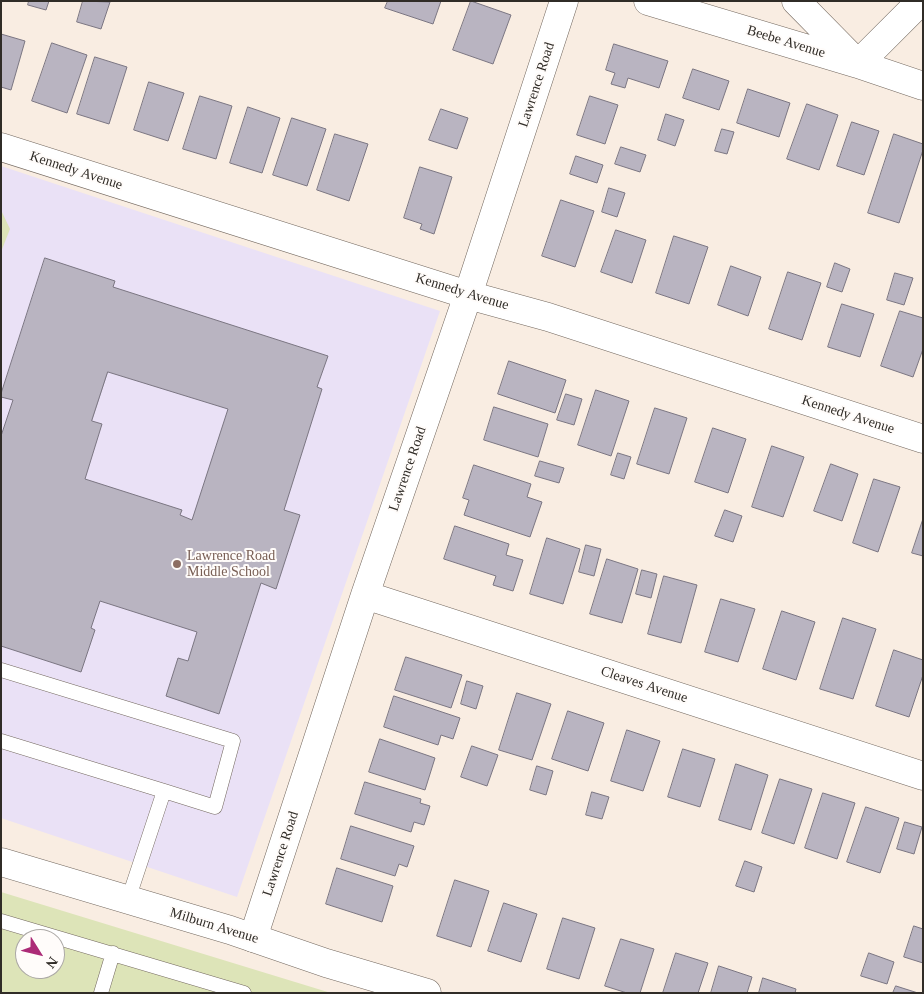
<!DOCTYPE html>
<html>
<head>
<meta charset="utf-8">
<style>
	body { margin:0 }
	#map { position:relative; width:924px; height:994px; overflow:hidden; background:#f9ede2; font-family:"Times New Roman",serif }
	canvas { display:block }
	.frame { position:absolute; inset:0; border:2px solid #302c27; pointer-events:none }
	.north { position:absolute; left:15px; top:929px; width:50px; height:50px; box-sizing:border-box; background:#fffcfa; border:1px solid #aca9a6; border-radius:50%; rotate:126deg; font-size:14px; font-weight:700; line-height:20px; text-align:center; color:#302c27 }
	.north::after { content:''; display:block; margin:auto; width:18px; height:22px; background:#ac2b77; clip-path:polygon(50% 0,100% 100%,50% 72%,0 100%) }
</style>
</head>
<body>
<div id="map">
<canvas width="924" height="994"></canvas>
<div class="frame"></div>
<div class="north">N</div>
</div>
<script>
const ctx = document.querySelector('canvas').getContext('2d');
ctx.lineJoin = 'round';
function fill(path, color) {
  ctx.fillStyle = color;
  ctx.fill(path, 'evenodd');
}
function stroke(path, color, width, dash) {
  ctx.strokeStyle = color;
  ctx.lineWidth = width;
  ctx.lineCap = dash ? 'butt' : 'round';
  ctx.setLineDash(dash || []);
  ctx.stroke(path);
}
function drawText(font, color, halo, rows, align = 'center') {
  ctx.font = font + ' "Times New Roman",serif';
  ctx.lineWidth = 4;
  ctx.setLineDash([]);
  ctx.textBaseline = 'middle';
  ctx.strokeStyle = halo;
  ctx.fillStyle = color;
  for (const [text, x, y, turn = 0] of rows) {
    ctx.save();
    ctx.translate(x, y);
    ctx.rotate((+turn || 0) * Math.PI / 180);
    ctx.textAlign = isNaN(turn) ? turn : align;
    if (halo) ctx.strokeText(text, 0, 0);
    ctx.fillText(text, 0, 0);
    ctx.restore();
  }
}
fill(new Path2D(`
	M1 166 440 311 237 897 1 818Z`), '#eae1f6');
fill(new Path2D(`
	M1 210 10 229 1 252Z
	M1 892 331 993H1ZM25 939H55V969H25Z`), '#dde4b8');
const building = new Path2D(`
	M29 1H49L46 10 28 5Z
	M83 1 110 2 101 29 77 22Z
	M388 1H441L433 24 385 8Z
	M471 1 511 15 493 64 453 50Z
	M1 34 25 41 11 90 1 87Z
	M52 43 87 55 67 113 32 101Z
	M614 44 668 61 659 88 628 78 625 88 611 84 615 73 606 70Z
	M95 57 127 67 109 124 77 114Z
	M693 69 729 81 719 110 683 98Z
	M149 82 184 93 168 141 134 130Z
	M748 89 790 103 779 137 737 123Z
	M200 96 232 106 216 159 183 149Z
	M590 96 618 105 605 144 577 135Z
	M807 104 838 115 819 170 787 159Z
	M248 107 280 118 262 173 230 163Z
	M441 109 468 118 457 149 429 140Z
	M666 114 684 120 675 146 658 140Z
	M292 118 326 129 307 186 273 175Z
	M852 122 879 131 864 175 837 166Z
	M722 129 734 132 727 154 715 151Z
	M335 134 368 144 349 201 317 190Z
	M894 134 923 144V150L899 223 868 213Z
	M621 147 646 155 640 172 615 164Z
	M576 156 603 165 597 183 570 174Z
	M420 167 452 177 434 234 420 229 422 224 404 218Z
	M609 188 625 193 617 217 602 212Z
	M561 200 594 211 575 267 542 256Z
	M616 230 646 240 632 283 601 272Z
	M674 236 708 247 689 304 656 293Z
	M45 258 115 281 113 287 328 356 317 387 322 389 284 510 300 515 276 589 261 583 219 714 166 696 178 658 188 661 197 632 100 601 91 628 95 630 81 672 1 646V436L13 400 1 397V394ZM108 372 228 409 192 520 180 515 182 510 85 479 102 424 92 421Z
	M835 263 850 269 842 292 827 287Z
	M731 266 761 277 748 316 718 305Z
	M788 272 821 283 802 340 769 329Z
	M895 273 913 278 904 305 887 300Z
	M842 304 874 314 860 357 828 347Z
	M900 311 923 318V349L913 377 881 366Z
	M509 361 566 380 555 413 498 394Z
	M596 390 629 401 611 456 578 445Z
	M566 394 582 399 574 425 557 420Z
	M494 407 548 424 538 457 484 440Z
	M655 408 687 418 669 474 637 464Z
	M713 428 746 439 728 493 695 482Z
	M772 446 804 457 783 517 752 507Z
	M618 453 631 457 624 479 611 475Z
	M540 461 564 468 559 483 535 476Z
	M831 464 858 474 842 521 814 511Z
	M474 465 531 484 527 497 542 502 530 537 464 515 469 500 463 498Z
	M874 479 900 487 878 552 853 543Z
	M725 510 742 516 733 542 715 536Z
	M923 519V556L912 553Z
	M455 526 509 544 506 555 523 560 513 591 493 585 496 576 444 559Z
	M547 538 580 549 563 604 530 594Z
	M586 545 601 549 594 576 579 572Z
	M607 559 638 569 622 623 590 614Z
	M642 570 657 574 651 598 636 594Z
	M664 576 697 585 681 643 648 634Z
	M721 599 755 609 738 662 705 652Z
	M782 611 815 622 796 680 763 669Z
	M843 618 876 629 853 699 820 689Z
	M894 650 923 660V675L909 717 876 706Z
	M406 657 462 675 451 708 395 690Z
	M467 681 483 686 476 709 461 704Z
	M517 693 551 704 532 760 499 750Z
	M394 696 460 718 453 739 441 735 438 745 384 727Z
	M568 711 604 723 588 771 552 759Z
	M627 730 660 741 643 791 611 781Z
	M380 739 435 758 425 790 369 772Z
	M472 746 498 755 487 786 461 777Z
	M683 749 715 759 700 807 668 797Z
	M736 764 768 775 751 830 719 820Z
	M537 766 553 771 546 795 530 790Z
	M780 779 812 789 794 844 762 833Z
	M365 782 421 799 420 803 430 806 424 825 414 822 411 832 355 814Z
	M592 792 609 797 602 819 586 815Z
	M823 793 855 803 837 859 805 848Z
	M866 807 899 818 880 873 847 862Z
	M905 822 922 827 914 854 897 849Z
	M351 826 414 846 407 867 399 864 395 876 341 859Z
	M745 861 762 867 754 892 736 886Z
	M337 868 393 886 382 922 326 904Z
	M455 880 489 891 471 947 437 936Z
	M504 903 537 914 521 962 488 951Z
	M563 918 595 928 579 979 547 969Z
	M914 926 923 929V963L904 957Z
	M621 939 654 949 640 993H627L605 986Z
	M676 953 708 963 698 993H663Z
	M869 953 894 962 887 984 861 976Z
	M719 966 752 977 747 993H711Z
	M763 978 796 989 795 993H759Z
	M896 986 918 993H893Z`);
fill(building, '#b9b4c1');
stroke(building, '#7b7682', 1);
const lane = new Path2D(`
	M1 670 233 741 215 807 164 791
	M1 741 164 791 128 900
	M1 921 244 993
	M101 993 113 953`);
const street = new Path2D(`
	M648 1 858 64 923 86
	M796 1 858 64 921 1
	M1 147 468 295 548 317 923 439
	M365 595 923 776
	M253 938 365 595 468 295 564 1`);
const secondary = new Path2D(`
	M1 862 230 930 326 963 427 993`);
stroke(lane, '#73685f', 15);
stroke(street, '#73685f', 29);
stroke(secondary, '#73685f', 29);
stroke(lane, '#fff', 14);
stroke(street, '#fff', 28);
stroke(secondary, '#fff', 28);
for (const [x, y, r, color] of [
	[177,564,5,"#8d6e63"]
]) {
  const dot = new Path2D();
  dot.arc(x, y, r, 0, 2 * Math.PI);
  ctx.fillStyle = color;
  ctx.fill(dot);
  stroke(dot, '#fffcfa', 2);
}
drawText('14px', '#302c27', '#fffcfa', [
	["Beebe Avenue",786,42,17],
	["Lawrence Road",537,85,-72],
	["Kennedy Avenue",76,171,18],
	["Kennedy Avenue",462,292,17],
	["Kennedy Avenue",848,415,18],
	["Lawrence Road",408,469,-71],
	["Cleaves Avenue",644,685,18],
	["Lawrence Road",281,854,-72],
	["Milburn Avenue",214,926,17]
]);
drawText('14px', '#785e54', '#fffcfa', [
	["Lawrence Road",187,556],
	["Middle School",187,572]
], 'left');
</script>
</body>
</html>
